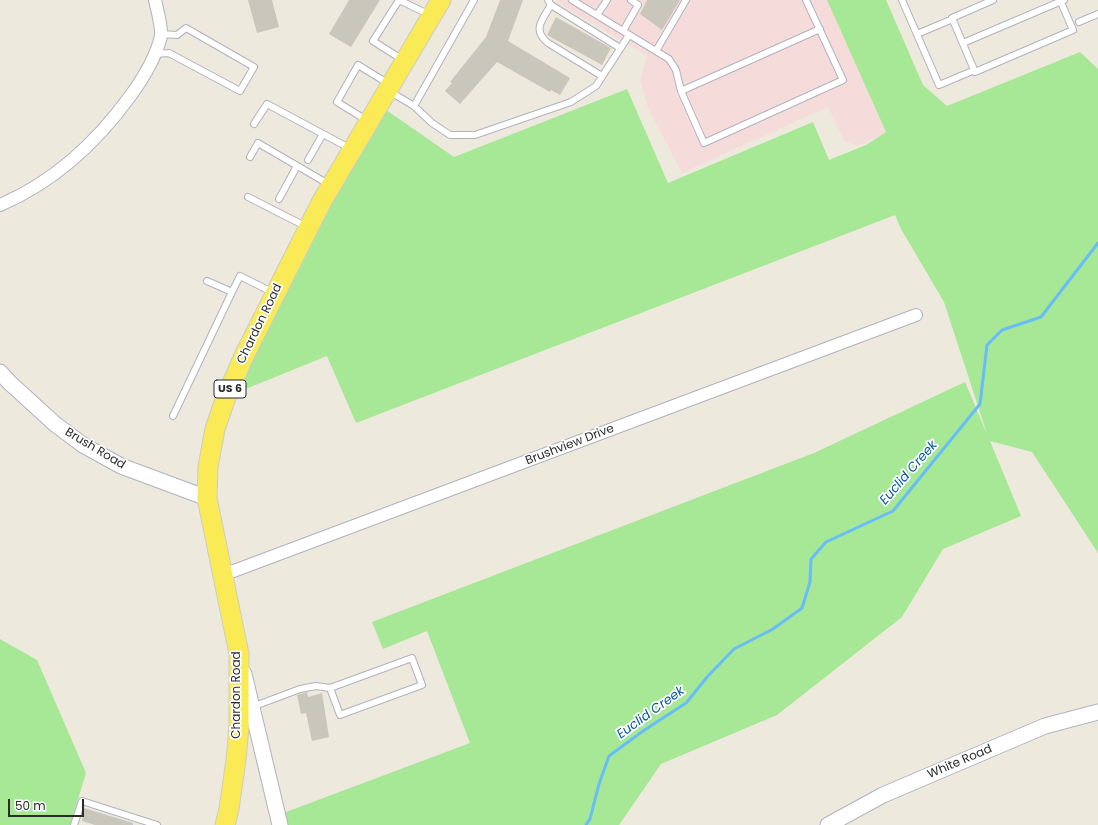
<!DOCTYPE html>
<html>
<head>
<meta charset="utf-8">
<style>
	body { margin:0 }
	#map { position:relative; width:1098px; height:825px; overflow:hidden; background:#eee9dd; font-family:Poppins,sans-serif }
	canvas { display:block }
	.scale { position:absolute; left:8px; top:799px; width:76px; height:18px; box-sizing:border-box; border:2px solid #2b2b2b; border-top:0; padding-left:5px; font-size:12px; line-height:14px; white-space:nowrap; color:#2b2b2b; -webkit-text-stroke:3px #fff; paint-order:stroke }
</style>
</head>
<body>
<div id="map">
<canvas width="1098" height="825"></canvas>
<div class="scale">50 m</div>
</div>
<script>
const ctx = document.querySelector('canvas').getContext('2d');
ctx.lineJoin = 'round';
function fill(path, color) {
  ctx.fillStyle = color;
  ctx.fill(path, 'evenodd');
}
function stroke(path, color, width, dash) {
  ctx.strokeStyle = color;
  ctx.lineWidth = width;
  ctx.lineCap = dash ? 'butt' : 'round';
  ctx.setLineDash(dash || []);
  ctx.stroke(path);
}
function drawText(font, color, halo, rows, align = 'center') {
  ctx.font = font + ' Poppins,sans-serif';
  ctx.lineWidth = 3.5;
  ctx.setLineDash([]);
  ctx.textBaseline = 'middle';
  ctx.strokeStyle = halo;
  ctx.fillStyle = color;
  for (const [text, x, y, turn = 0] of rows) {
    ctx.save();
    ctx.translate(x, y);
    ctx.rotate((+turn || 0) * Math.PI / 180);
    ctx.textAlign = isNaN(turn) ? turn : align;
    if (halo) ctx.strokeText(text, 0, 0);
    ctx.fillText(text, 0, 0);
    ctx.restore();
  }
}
fill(new Path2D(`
	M557 0H827L887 132 858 146 844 141 828 107 682 173 648 108 640 81 647 56 565 7Z`), '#f5dcda');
fill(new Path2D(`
	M827 0H886L923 85 947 106 1080 52 1098 69V553L1032 452 990 441 1021 516 943 549 902 617 777 715 661 764 619 825H280L278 815 470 743 427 631 383 649 372 622 814 453 965 382 987 434 944 302 901 229 895 215 356 423 327 356 226 397 379 105 454 157 627 89 668 183 813 122 829 160 866 145 886 132Z
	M0 639 37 660 86 773 70 825H0Z`), '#a6e896');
stroke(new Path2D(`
	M586 825 590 819 599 784 609 756 643 731 686 703 708 676 734 649 773 629 802 608 810 582 811 559 826 542 893 511 980 404 987 345 1002 330 1041 317 1098 243`), '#69bdf6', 3);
fill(new Path2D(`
	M248 0H272L279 27 257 33Z
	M349 0H380L351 47 329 34Z
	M500 0H523L508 41 570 78 560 95 551 90 550 92 497 62 460 104 445 91 452 83 450 82 486 37Z
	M647 0H680L662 30 640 14Z
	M556 17 611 48 602 65 547 35Z
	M307 692 308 697 322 693 329 737 312 741 306 713 301 714 297 695Z
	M84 808 133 823V825H95L82 821Z`), '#c9c6bc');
const service = new Path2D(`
	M548 0 551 5 620 48
	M572 0 669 59 676 70 681 91
	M806 0 843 80 704 143 681 91 820 29
	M902 0 939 85 970 72
	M993 0 952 18 975 72 1073 30 1060 0
	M551 5C542 20 532 30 548 43L602 76
	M597 15 607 0
	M1079 22 1098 14
	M623 31 638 5 631 0
	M917 34 948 21
	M963 43 1064 0
	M656 51 686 0
	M155 54 169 53 240 91 254 67 186 28 177 35 161 34
	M403 60 373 41 399 0 430 15
	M389 91 414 106 432 123 450 135H475L571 102 596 86 629 35
	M414 106 474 0
	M368 121 337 102 358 65 389 84
	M254 124 267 104 351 149
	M250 157 258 143 330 185
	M308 160 323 134
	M248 197 307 227
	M279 199 297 166
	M207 281 232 292 240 276 274 293
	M173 416 232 292
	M252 707 300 689 316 686 330 688 340 715 422 685 412 658 330 688
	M74 825 82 801 157 825`);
const minor = new Path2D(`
	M0 205C54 182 97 142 131 95 144 77 156 58 161 36 162 27 157 9 155 0
	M223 575 916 315`);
const tertiary = new Path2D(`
	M0 372 10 383 55 424 83 445 121 466 207 498
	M244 674 280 825
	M828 825 883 795 1045 726 1098 712`);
const primary = new Path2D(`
	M225 825 229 809 236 760 239 726V654L207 498 208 467 215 429 226 397 244 356 322 201 441 0`);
stroke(service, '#b1b1c0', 8);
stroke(minor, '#b1b1c0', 14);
stroke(tertiary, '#b1b1c0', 17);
stroke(primary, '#ccc', 21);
stroke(service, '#fff', 6);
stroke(minor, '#fff', 12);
stroke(tertiary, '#fff', 15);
stroke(primary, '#f9ea56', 19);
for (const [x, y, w] of [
	[230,389,32]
]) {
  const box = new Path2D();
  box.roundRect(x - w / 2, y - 9, w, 18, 3);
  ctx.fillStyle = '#fff';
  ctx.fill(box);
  stroke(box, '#2b2b2b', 1);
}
drawText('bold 11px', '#2b2b2b', null, [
	["US 6",230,389]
]);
drawText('12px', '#2b2b2b', '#fff', [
	["Chardon Road",260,324,-64],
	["Brushview Drive",570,445,-21],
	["Brush Road",95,449,31],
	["Chardon Road",237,695,-90],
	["White Road",960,762,-23]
]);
drawText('italic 13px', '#0558a6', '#fff', [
	["Euclid Creek",909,473,-49],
	["Euclid Creek",651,713,-36]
]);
</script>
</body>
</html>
